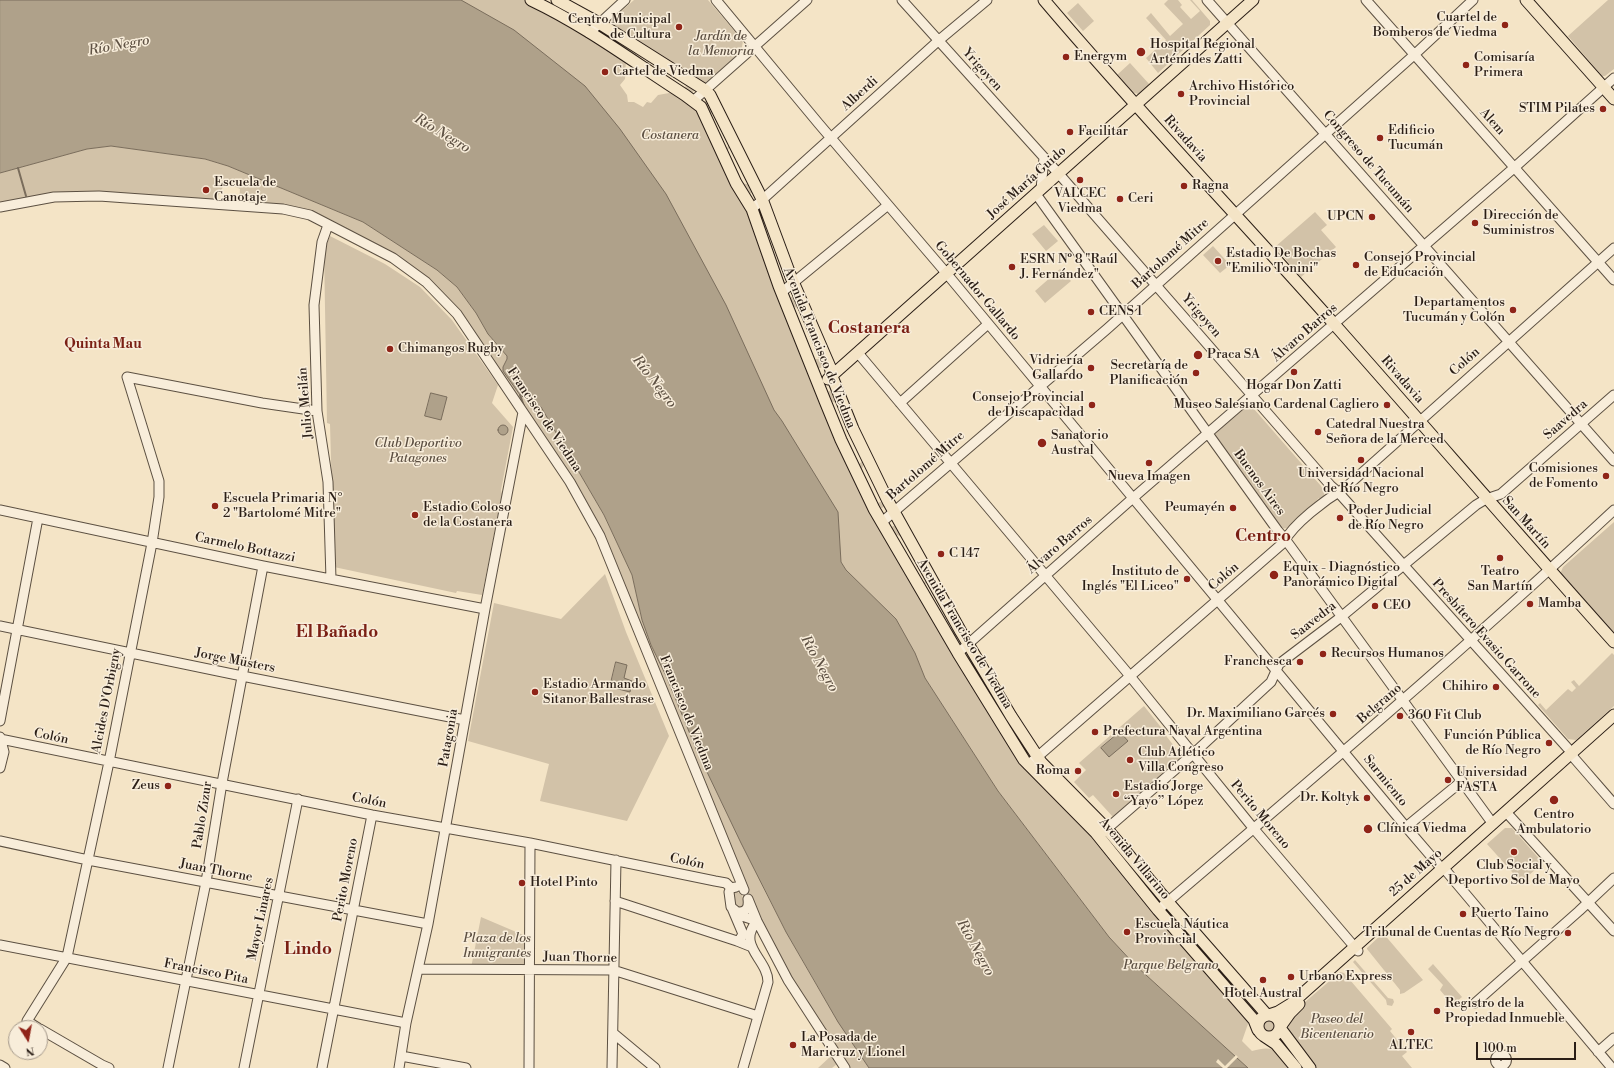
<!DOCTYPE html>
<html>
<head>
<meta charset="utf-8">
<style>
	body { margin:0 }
	#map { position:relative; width:1614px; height:1068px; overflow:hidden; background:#f4e4c6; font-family:"Libre Bodoni",serif }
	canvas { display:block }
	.north { position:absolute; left:8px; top:1020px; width:40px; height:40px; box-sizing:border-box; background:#f8edda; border:1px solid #a69a8c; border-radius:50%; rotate:169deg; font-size:11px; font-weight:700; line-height:16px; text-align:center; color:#2a1e16 }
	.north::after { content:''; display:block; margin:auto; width:14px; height:18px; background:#8f2418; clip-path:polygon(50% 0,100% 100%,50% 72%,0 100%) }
	.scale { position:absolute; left:1476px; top:1042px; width:100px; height:18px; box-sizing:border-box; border:2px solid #2a1e16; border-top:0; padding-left:5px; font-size:12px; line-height:14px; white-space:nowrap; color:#2a1e16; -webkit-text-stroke:3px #f8edda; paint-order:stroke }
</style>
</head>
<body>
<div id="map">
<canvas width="1614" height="1068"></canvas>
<div class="north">N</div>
<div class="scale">100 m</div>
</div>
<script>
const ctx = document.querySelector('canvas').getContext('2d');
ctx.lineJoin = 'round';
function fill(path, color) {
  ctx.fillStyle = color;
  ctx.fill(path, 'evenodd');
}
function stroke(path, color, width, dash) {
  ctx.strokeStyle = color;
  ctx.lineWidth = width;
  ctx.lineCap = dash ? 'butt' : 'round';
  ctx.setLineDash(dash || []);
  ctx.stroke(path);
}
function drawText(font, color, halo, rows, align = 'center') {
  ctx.font = font + ' "Libre Bodoni",serif';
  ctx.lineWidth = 3;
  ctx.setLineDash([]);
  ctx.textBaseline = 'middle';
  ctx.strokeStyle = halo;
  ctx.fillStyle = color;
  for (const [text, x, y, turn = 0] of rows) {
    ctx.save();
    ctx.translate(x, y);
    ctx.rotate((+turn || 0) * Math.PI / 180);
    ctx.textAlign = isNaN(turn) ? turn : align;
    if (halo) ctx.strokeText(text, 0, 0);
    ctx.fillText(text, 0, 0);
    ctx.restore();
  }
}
fill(new Path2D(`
	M437 0H525L550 12 626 59 625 79 620 85 627 95 628 102H634L643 107 647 102 651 103 658 95 675 92 698 108 748 211 838 442 1025 769 1090 835 1153 912 1249 1021 1242 1041 1252 1051C1275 1044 1278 1052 1292 1068H1248L1135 965 1109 937 998 791 925 678 912 649 881 605 846 570 841 562 782 421Z
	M634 0H708L743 41 741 52 704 84 608 23Z
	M1168 0H1178L1182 5 1180 7 1191 19 1200 11 1190 0H1192L1210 21V25L1158 73 1146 58 1166 40 1146 18 1151 13 1170 36 1183 24 1164 4Z
	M1608 0H1614V69L1605 76H1602L1568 36Z
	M1078 3 1094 21 1083 31 1067 13Z
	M605 32 649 59V66L683 88 691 84 695 90 691 94 647 67V59L616 39 606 41 602 36Z
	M1130 63 1150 85 1138 94 1132 92 1117 75Z
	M704 101H708L730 145 727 153 742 183 751 185 753 192 750 194H747L725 153 729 144 714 114 706 112 703 104Z
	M111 146 204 159 228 166 363 222 437 270 457 287 476 313 491 338 507 356V359L503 367 537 403 541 407 604 515 620 549 632 575 642 620 651 645 766 893C797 954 831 1012 869 1068H849L791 976 750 898 606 537 574 479 428 279 310 211 239 202 240 189 226 182 215 201 99 193 0 204V173L87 149Z
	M1315 212 1327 225 1321 230 1336 247 1301 277 1275 247Z
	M1044 225 1058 241 1046 251 1032 234Z
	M330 236 385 264 420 287 452 320 498 385 492 403 513 427 501 490 502 494 482 595 457 591 456 593 334 567 330 424 327 423 324 250Z
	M1213 246 1230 265 1220 273 1203 255Z
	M1060 269 1071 281 1045 303 1035 291Z
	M791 297H795L802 310 792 306 814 359H823L824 363 821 368H817L789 299Z
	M829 391 832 392 865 463 861 470 877 503 884 501 885 506 882 508H878L857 467 862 461 836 403 827 399 826 393Z
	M1245 408 1254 409 1321 486C1324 492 1326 495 1321 500L1319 498 1287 528 1281 529 1214 435 1240 410Z
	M1614 522V637L1560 574 1563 567Z
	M893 526H897L928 580 924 586 948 629 957 631 959 636 954 639 922 586 926 579 902 537 892 533 891 528Z
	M605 574 626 632 669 736 627 821 540 801 549 764 468 741 494 603 561 619Z
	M1612 653 1614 655V706L1576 740 1568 739 1538 705 1540 703 1546 710 1568 689 1572 692 1576 688 1571 682 1574 680 1579 686Z
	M970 654 1009 717 1006 723 1021 746 1029 748 1030 752 1026 754 987 695 990 687 977 666 968 664 965 657 967 655Z
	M1144 706 1164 731 1163 732 1182 756 1113 817 1093 795 1089 798 1074 782 1086 770 1079 763Z
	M1505 828H1512L1543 863 1521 882 1487 844Z
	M1111 842 1160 900V903L1110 843Z
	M735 891 742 894 744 905 740 909 735 907 732 893Z
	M481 917 528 937 527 966 471 968Z
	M1172 917H1174L1258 1014H1255Z
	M1383 933 1423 980 1404 993 1400 994V990L1367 949V948Z
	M1355 960 1388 998 1393 999 1394 1002 1392 1006 1387 1005 1386 1000 1353 962Z
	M1433 964 1462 997 1455 1003H1451L1440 990 1443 985 1428 969Z
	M1340 972 1344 973 1392 1029 1390 1031 1407 1052 1402 1056 1412 1068H1315L1312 1067 1286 1026 1291 1014Z
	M1267 1020 1274 1021 1276 1025 1275 1029 1270 1033 1264 1031C1261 1026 1263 1022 1267 1020Z
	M831 1056 837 1064 832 1068H818Z`), '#d2c2a8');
const water = new Path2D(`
	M0 0H461L514 30 585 86 620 129 666 194 679 218 726 305 774 410 782 421 838 512 841 562 846 570 896 619 915 653 925 678 998 791 1109 937 1135 965 1248 1068H869L838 1022 786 932 741 843 697 751 667 678 651 645 642 620 632 575 604 515 541 407 520 395 503 371V367L507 359V356L488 334 476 313 457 287 437 270 363 222 228 166 205 159 111 146 87 149 0 173Z
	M431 393 447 397 441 420 425 416Z
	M498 430a5 5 0 1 1 10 0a5 5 0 1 1-10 0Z
	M616 662 627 665 624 678 632 681 630 692 610 687Z
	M1120 732 1128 741 1109 757 1101 748Z`);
fill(water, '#afa18a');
stroke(water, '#7a6d5c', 1);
fill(new Path2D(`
	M1236 1055 1238 1057 1227 1068H1223L1216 1062 1218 1059 1225 1066Z`), '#f4e4c6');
stroke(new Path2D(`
	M18 168 26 196
	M520 395 524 406`), '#7a6d5c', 2);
const minor = new Path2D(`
	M716 0 819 124 947 274 1406 827 1442 869 1447 872 1612 1068
	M902 0 1059 174 1331 486 1338 492 1572 753 1574 758 1614 804
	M1207 0 1614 461
	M1366 0 1614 280
	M589 33 625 0
	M693 101 807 0
	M1041 189 1044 158
	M1036 194 1278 531 1285 539 1493 824
	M0 207 54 197 99 196 283 209 310 215 393 258 426 282 457 314 570 482 600 536 744 890
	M752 209 938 41 987 0
	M328 225 322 242 314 305 317 411 328 482 331 579
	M782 292 888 205
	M858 353 1125 670 1254 829 1358 951
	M900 403 988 324
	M0 510 263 566 485 609
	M882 522 1107 329 1414 55 1473 0
	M0 626 242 676 465 720
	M958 653 1133 498 1515 167 1614 78
	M0 721 38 518
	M0 737 4 752 0 768
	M0 739 372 815 530 843 715 881 726 883 731 888
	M1028 765 1283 543C1294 523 1325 500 1345 488L1614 248
	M1506 812 1614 931
	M1406 827 1462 781
	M1102 833 1193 754 1271 682 1279 664 1341 617 1476 505 1486 499 1501 494 1614 395
	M0 841 88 860 428 924
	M736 887 731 888 729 892 731 907 742 916 757 921
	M748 899 757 921 788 980 845 1068
	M615 901 737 941 752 947
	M732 908 743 934 740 939 737 941
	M1158 910C1312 779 1466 648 1614 510
	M738 912C747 912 749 907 748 899
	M0 945 406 1023
	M418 969 613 970 758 1016
	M1475 1003 1579 911 1614 878
	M38 1028 27 1021 67 957 109 762 152 543 159 497V481L127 377 262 403 317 411
	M40 1029 102 1065 109 1068
	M613 1033 655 1068
	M1598 1052 1614 1038
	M1495.5 1060a5.5 5.5 0 1 1 11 0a5.5 5.5 0 1 1-11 0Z
	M401 1056 466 1068
	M0 1065 5 1068
	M168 1068 206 882 222 783 263 566
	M244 1068 298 799
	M322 1068 372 815
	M399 1068 406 1023 428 924 485 609 523 412
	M529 1068 530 843
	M612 1068 616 860
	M743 1068 768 982C768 959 736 946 757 921`);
const major = new Path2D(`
	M531 0C586 26 635 63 685 95L701 107 736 183 752 209 779 286 825 401 841 440 874 509 958 653 1024 760 1096 833 1158 910 1254 1020 1258 1030
	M557 0 599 23 705 90 710 95 762 199 791 277 830 367 833 379 853 429 888 501 961 632 1011 716 1041 762 1107 829 1168 902 1267 1015
	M1044 0C1138 111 1238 216 1335 325 1428 430 1520 537 1614 642
	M1526 0 1614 99
	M828 379 1253 0
	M1258 1026a11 11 0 1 1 22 0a11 11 0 1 1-22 0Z
	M1269 1015 1278 1012 1291 1004 1614 715
	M1280 1027 1290 1013 1299 1004
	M1280 1028 1310 1068
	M1264 1036 1276 1044 1296 1068`);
stroke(minor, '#5c5042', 11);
stroke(major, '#2a1e16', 13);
stroke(minor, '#f8edda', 9);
stroke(major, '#f4e4c6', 11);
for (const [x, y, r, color] of [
	[1505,25,4,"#8f2418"],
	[679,27,4,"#8f2418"],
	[1141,52,5,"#8f2418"],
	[1066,57,4,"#8f2418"],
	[1466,65,4,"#8f2418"],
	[605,72,4,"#8f2418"],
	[1181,94,4,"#8f2418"],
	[1603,109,4,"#8f2418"],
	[1070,132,4,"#8f2418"],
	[1380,138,4,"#8f2418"],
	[1080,180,4,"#8f2418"],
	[1184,186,4,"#8f2418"],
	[206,190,4,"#8f2418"],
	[1120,199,4,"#8f2418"],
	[1372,217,4,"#8f2418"],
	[1475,223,4,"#8f2418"],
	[1218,261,4,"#8f2418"],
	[1356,265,4,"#8f2418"],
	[1012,267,4,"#8f2418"],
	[1513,310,4,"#8f2418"],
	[1091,312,4,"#8f2418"],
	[390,349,4,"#8f2418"],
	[1198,355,5,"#8f2418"],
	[1091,368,4,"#8f2418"],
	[1294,372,4,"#8f2418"],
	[1196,373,4,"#8f2418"],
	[1092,405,4,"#8f2418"],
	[1387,405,4,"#8f2418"],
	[1318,432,4,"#8f2418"],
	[1042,443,5,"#8f2418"],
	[1361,460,4,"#8f2418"],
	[1149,463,4,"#8f2418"],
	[1606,476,4,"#8f2418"],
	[215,506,4,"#8f2418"],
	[1233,508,4,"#8f2418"],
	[415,515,4,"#8f2418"],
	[1340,518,4,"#8f2418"],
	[941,554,4,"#8f2418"],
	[1500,558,4,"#8f2418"],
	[1274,575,5,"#8f2418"],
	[1187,579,4,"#8f2418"],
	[1530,604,4,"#8f2418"],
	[1375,606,4,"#8f2418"],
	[1323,654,4,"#8f2418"],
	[1300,662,4,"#8f2418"],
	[1496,687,4,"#8f2418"],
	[535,692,4,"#8f2418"],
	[1333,714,4,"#8f2418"],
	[1400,716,4,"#8f2418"],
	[1095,732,4,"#8f2418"],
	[1549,743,4,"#8f2418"],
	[1130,760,4,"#8f2418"],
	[1078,771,4,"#8f2418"],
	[1448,780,4,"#8f2418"],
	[168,786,4,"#8f2418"],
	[1116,794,4,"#8f2418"],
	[1367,798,4,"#8f2418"],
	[1554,800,5,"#8f2418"],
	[1368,829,5,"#8f2418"],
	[1514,852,4,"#8f2418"],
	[522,883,4,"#8f2418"],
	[1463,914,4,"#8f2418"],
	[1127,932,4,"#8f2418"],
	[1568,933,4,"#8f2418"],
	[1291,977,4,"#8f2418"],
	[1263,980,4,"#8f2418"],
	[1437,1011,4,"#8f2418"],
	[1411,1032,4,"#8f2418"],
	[793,1045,4,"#8f2418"]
]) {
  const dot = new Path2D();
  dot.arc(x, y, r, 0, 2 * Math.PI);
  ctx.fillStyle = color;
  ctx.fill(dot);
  stroke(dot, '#f8edda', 1.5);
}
drawText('13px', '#2a1e16', '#f8edda', [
	["Cuartel de",1497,18,"right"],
	["Bomberos de Viedma",1497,33,"right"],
	["Centro Municipal",671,20,"right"],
	["de Cultura",671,35,"right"],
	["Hospital Regional",1150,45],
	["Artémides Zatti",1150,60],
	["Energym",1074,57],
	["Comisaría",1474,58],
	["Primera",1474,73],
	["Cartel de Viedma",613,72],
	["Archivo Histórico",1189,87],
	["Provincial",1189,102],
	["STIM Pilates",1595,109,"right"],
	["Edificio",1388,131],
	["Tucumán",1388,146],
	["Facilitar",1078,132],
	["Escuela de",214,183],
	["Canotaje",214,198],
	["Ragna",1192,186],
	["VALCEC",1080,194,"center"],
	["Viedma",1080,209,"center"],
	["Ceri",1128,199],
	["Dirección de",1483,216],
	["Suministros",1483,231],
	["UPCN",1364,217,"right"],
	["Estadio De Bochas",1226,254],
	["\"Emilio Tonini\"",1226,269],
	["Consejo Provincial",1364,258],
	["de Educación",1364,273],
	["ESRN Nº 8 \"Raúl",1020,260],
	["J. Fernández\"",1020,275],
	["Departamentos",1505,303,"right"],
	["Tucumán y Colón",1505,318,"right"],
	["CENS 1",1099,312],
	["Chimangos Rugby",398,349],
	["Praca SA",1207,355],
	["Vidriería",1083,361,"right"],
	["Gallardo",1083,376,"right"],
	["Secretaría de",1188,366,"right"],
	["Planificación",1188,381,"right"],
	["Hogar Don Zatti",1294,386,"center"],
	["Consejo Provincial",1084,398,"right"],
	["de Discapacidad",1084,413,"right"],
	["Museo Salesiano Cardenal Cagliero",1379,405,"right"],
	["Catedral Nuestra",1326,425],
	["Señora de la Merced",1326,440],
	["Sanatorio",1051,436],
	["Austral",1051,451],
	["Comisiones",1598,469,"right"],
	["de Fomento",1598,484,"right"],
	["Universidad Nacional",1361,474,"center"],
	["de Río Negro",1361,489,"center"],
	["Nueva Imagen",1149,477,"center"],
	["Escuela Primaria N°",223,499],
	["2 \"Bartolomé Mitre\"",223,514],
	["Estadio Coloso",423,508],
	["de la Costanera",423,523],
	["Peumayén",1225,508,"right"],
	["Poder Judicial",1348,511],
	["de Río Negro",1348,526],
	["C 147",949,554],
	["Equix - Diagnóstico",1283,568],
	["Panorámico Digital",1283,583],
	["Instituto de",1179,572,"right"],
	["Inglés \"El Liceo\"",1179,587,"right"],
	["Teatro",1500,572,"center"],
	["San Martín",1500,587,"center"],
	["Mamba",1538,604],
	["CEO",1383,606],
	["Recursos Humanos",1331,654],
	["Franchesca",1292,662,"right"],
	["Estadio Armando",543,685],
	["Sitanor Ballestrase",543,700],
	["Chihiro",1488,687,"right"],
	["Dr. Maximiliano Garcés",1325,714,"right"],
	["360 Fit Club",1408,716],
	["Prefectura Naval Argentina",1103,732],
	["Función Pública",1541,736,"right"],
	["de Río Negro",1541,751,"right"],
	["Club Atlético",1138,753],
	["Villa Congreso",1138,768],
	["Roma",1070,771,"right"],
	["Universidad",1456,773],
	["FASTA",1456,788],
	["Zeus",160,786,"right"],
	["Estadio Jorge",1124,787],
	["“Yayo” López",1124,802],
	["Dr. Koltyk",1359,798,"right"],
	["Centro",1554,815,"center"],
	["Ambulatorio",1554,830,"center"],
	["Clínica Viedma",1377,829],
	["Club Social y",1514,866,"center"],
	["Deportivo Sol de Mayo",1514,881,"center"],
	["Hotel Pinto",530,883],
	["Puerto Taino",1471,914],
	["Escuela Náutica",1135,925],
	["Provincial",1135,940],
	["Tribunal de Cuentas de Río Negro",1560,933,"right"],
	["Urbano Express",1299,977],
	["Hotel Austral",1263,994,"center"],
	["Registro de la",1445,1004],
	["Propiedad Inmueble",1445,1019],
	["La Posada de",801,1038],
	["Maricruz y Lionel",801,1053],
	["ALTEC",1411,1046,"center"]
], 'left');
drawText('italic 13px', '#5c4f42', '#f8edda', [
	["Jardín de",721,37],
	["la Memoria",721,52],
	["Costanera",670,136],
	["Club Deportivo",418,444],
	["Patagones",418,459],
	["Plaza de los",497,939],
	["Inmigrantes",497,954],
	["Parque Belgrano",1171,966],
	["Paseo del",1337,1020],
	["Bicentenario",1337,1035]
]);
drawText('13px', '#2a1e16', '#f8edda', [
	["Yrigoyen",982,70,48],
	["Alberdi",860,94,-42],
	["Alem",1492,122,48],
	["Rivadavia",1185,139,48],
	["Congreso de Tucumán",1368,162,49],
	["José María Guido",1027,183,-42],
	["Bartolomé Mitre",1171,254,-42],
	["Gobernador Gallardo",977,291,50],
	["Yrigoyen",1201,316,49],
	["Álvaro Barros",1305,333,-41],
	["Avenida Francisco de Viedma",819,348,68],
	["Colón",1465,362,-42],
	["Rivadavia",1402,380,49],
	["Julio Meilán",306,403,-95],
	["Francisco de Viedma",544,420,56],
	["Saavedra",1566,420,-41],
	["Bartolomé Mitre",926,466,-41],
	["Buenos Aires",1259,483,54],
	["San Martín",1526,523,48],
	["Álvaro Barros",1060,545,-41],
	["Carmelo Bottazzi",245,548,12],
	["Colón",1224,577,-41],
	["Saavedra",1314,621,-38],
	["Avenida Francisco de Viedma",964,634,59],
	["Presbítero Evasio Garrone",1486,639,48],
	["Jorge Müsters",235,661,11],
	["Alcides D'Orbigny",107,701,-79],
	["Belgrano",1380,704,-41],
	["Francisco de Viedma",686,713,68],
	["Colón",51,737,12],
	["Patagonia",449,738,-80],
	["Sarmiento",1385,781,51],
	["Colón",369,801,11],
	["Pablo Zizur",203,815,-81],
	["Perito Moreno",1260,815,50],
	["Avenida Villarino",1134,859,50],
	["Colón",687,862,12],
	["Juan Thorne",216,871,11],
	["25 de Mayo",1416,873,-41],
	["Perito Moreno",346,880,-79],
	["Mayor Linares",261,919,-78],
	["Juan Thorne",580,958,1],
	["Francisco Pita",206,972,11]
]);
drawText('italic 14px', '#5f5244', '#f8edda', [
	["Río Negro",119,46,-10],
	["Río Negro",442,134,31],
	["Río Negro",654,382,52],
	["Río Negro",819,664,61],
	["Río Negro",975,948,61]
]);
drawText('bold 14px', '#7a1f14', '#f8edda', [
	["Quinta Mau",103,345]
]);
drawText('bold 17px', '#7a1f14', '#f8edda', [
	["Costanera",869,329],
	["Centro",1263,537],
	["El Bañado",337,633],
	["Lindo",308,950]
]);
</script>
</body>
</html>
